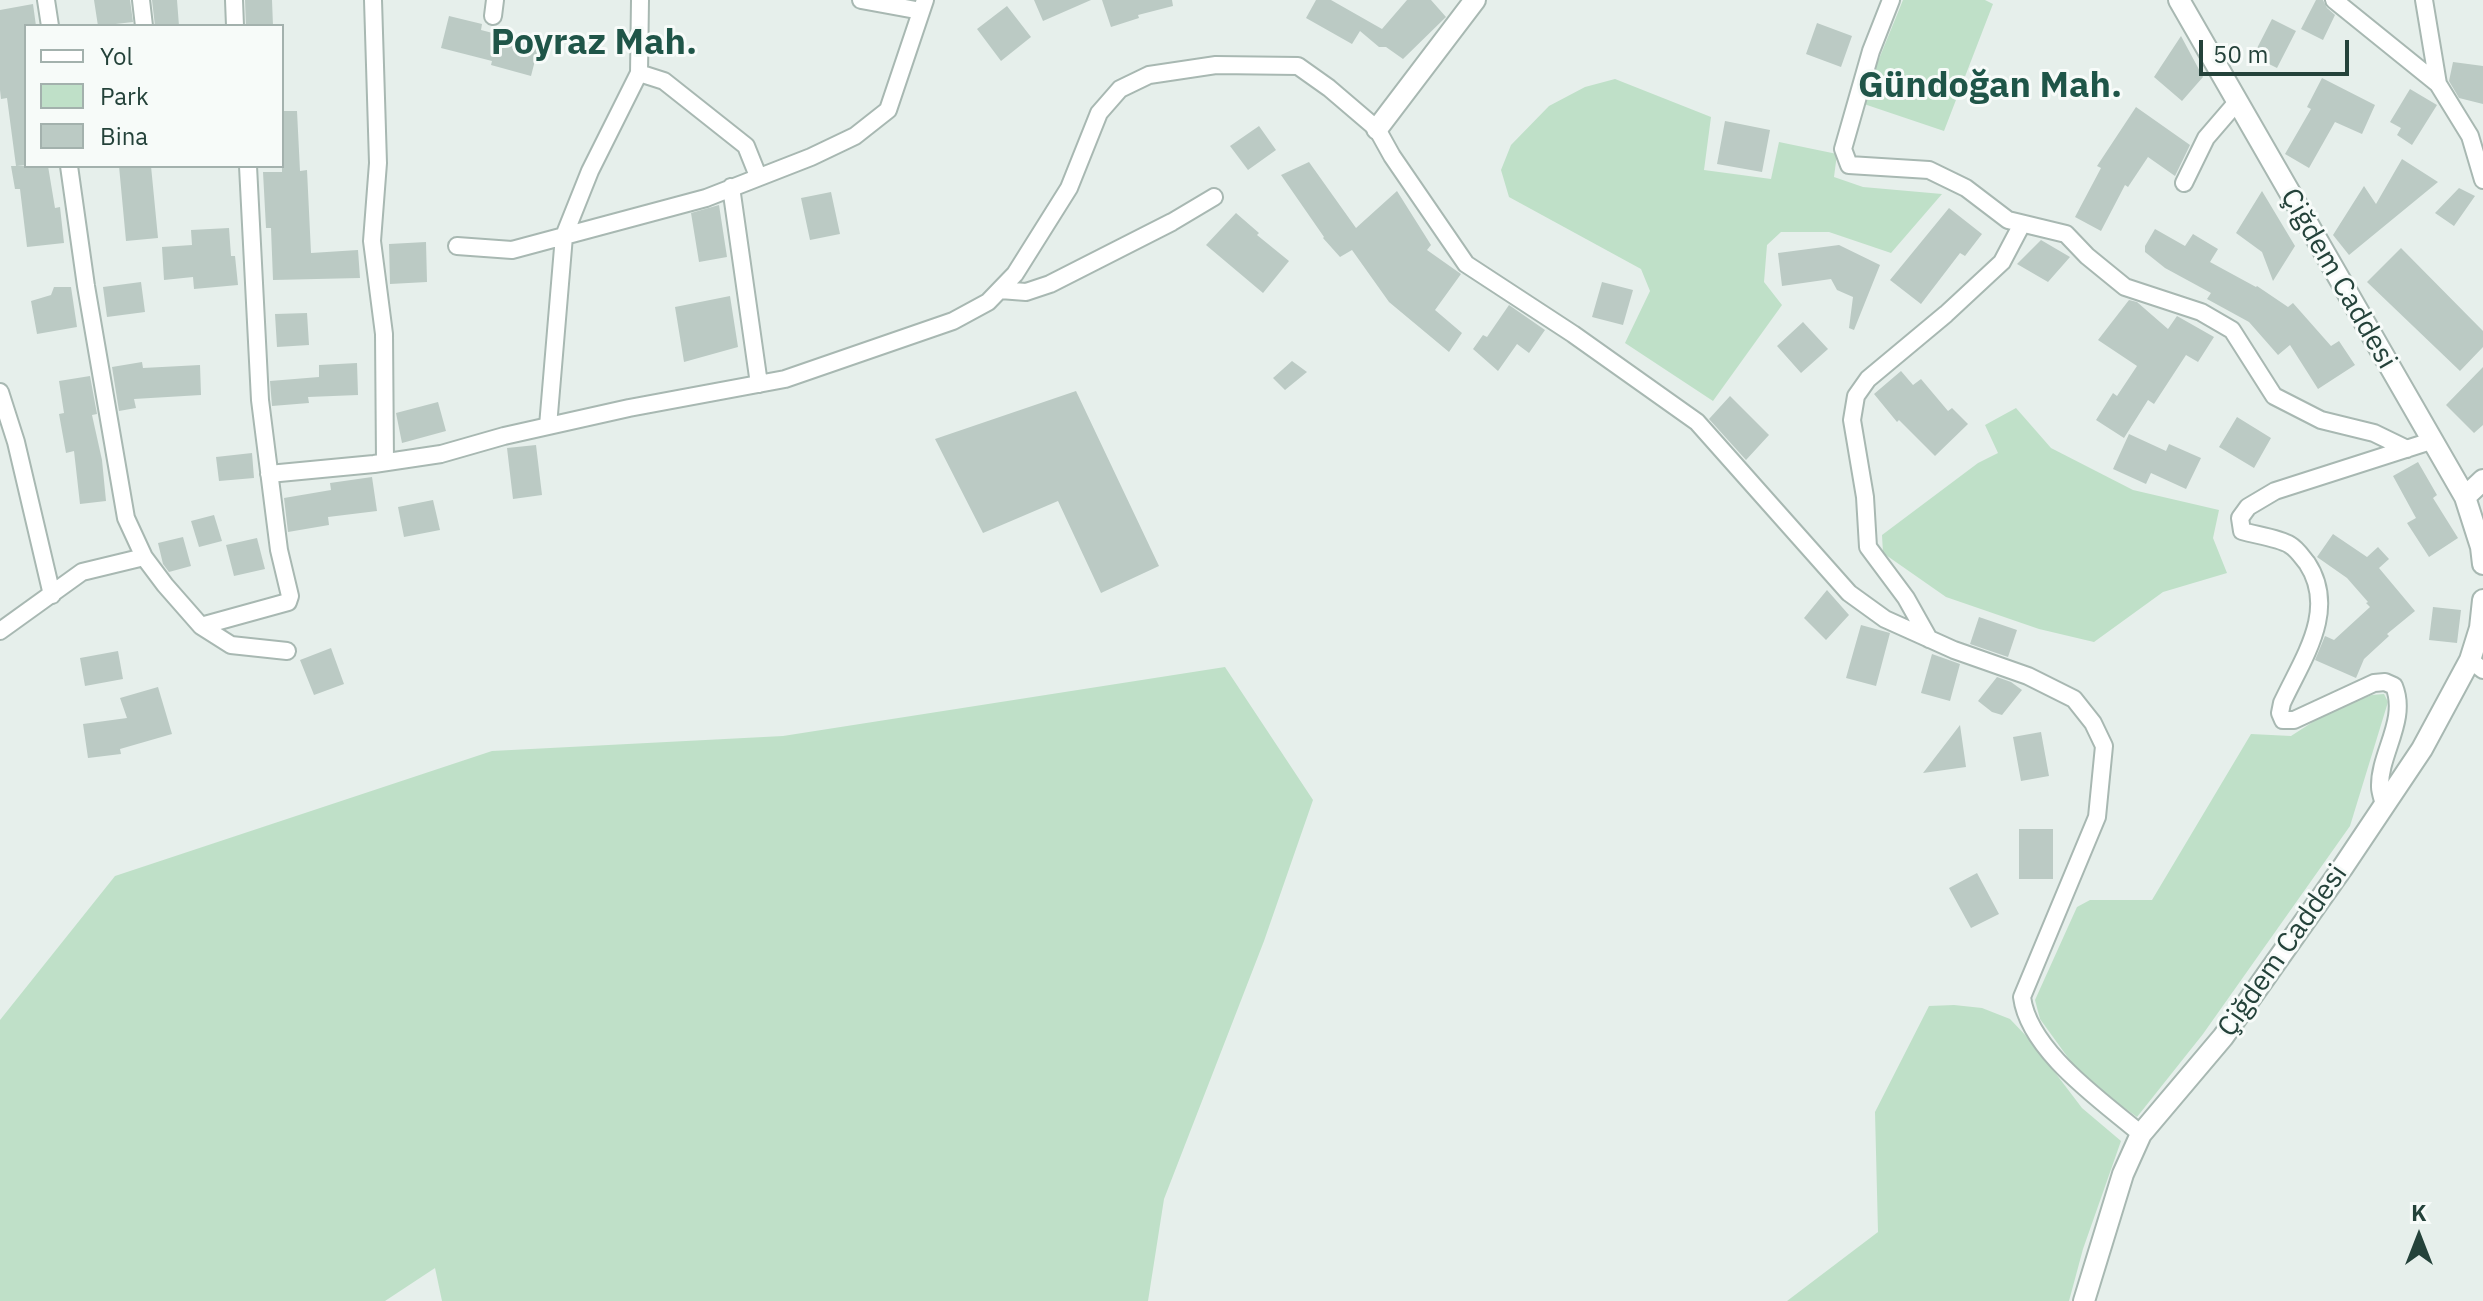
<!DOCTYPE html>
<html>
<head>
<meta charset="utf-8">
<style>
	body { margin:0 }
	#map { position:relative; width:2483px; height:1301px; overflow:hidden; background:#e6efeb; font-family:"IBM Plex Sans",sans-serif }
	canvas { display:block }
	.legend { position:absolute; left:24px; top:24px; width:260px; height:144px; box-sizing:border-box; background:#f7fbf9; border:2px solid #a3b1ad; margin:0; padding:10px 14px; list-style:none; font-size:24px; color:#24423a }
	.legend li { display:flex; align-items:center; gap:16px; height:40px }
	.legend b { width:40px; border:2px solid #a3b1ad }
	.north { position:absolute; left:2379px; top:1197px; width:80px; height:80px; -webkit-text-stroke:6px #f7fbf9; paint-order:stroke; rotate:0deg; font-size:22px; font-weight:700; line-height:32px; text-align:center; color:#24423a }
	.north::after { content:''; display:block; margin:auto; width:28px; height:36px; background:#24423a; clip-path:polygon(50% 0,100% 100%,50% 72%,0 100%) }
	.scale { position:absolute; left:2199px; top:40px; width:150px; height:36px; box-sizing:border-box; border:4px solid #24423a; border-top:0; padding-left:10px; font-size:24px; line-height:28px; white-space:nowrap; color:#24423a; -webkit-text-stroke:6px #f7fbf9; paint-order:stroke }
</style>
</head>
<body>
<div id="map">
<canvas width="2483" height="1301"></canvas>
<ul class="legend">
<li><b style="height:10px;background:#fff"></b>Yol</li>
<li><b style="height:22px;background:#bfe0c8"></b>Park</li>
<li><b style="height:22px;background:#bbcac4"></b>Bina</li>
</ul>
<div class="north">K</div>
<div class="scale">50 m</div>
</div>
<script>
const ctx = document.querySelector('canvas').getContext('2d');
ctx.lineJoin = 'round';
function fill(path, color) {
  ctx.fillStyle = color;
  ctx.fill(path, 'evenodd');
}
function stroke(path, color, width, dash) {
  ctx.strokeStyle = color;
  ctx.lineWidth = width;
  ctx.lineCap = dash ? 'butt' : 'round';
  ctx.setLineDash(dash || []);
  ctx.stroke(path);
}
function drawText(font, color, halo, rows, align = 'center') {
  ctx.font = font + ' "IBM Plex Sans",sans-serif';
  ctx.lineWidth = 6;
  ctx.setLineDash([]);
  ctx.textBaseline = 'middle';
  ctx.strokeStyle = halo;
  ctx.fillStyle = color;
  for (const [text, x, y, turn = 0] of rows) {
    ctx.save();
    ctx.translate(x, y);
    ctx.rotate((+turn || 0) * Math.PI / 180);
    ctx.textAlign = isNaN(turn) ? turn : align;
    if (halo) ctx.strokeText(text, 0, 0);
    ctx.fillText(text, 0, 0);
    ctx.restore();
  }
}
fill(new Path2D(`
	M1903 0H1985L1993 4 1944 131 1861 103Z
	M1615 79 1711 117 1704 170 1771 179 1779 142 1837 154 1834 177 1863 187 1942 194 1891 253 1829 232H1781L1767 245 1764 282 1782 305 1713 401 1625 343 1650 291 1641 269 1509 197 1501 170 1511 145 1549 106 1585 87Z
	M2016 408 2051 448 2133 490 2219 510 2213 538 2227 573 2163 592 2094 642 2039 629 1946 597 1883 553 1882 535 1978 463 1998 453 1985 425Z
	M1225 667 1313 800 1264 941 1164 1199 1148 1301H442L435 1268 385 1301H0V1020L115 876 492 751 783 736Z
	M2384 694 2388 702 2350 826 2203 1034 2137 1117 2082 1077 2040 1019 2035 1000 2077 907 2090 900H2152L2251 734 2291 736 2333 709 2372 695Z
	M1954 1005 1982 1008 2010 1019 2031 1041 2082 1108 2121 1141 2083 1249 2069 1301H1787L1878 1232 1875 1112 1929 1006Z`), '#bfe0c8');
fill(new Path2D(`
	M94 0H130L133 22 98 26Z
	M152 0H177L179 26H155Z
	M245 0H272L273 26H246Z
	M1034 0H1091L1043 21Z
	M1102 0H1172L1173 6 1138 15 1139 18 1111 27Z
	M1316 0H1331L1382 29 1407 0H1431L1446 17 1403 59 1386 47H1379L1360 31 1352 44 1306 18Z
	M2316 0H2323L2327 8 2335 15 2323 40 2301 29Z
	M33 4 36 26H26V165L17 166H48L55 208 60 207 64 243 27 247 20 189H15L11 166H16L7 98 1 99 0 90V10Z
	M1007 6 1031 37 1001 61 977 29Z
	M449 16 482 24 481 30 539 45 531 76 491 65 492 61 441 48Z
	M2272 19 2296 31 2277 68 2253 56Z
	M1817 23 1852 36 1841 67 1806 54Z
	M2181 36 2203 77 2182 101 2154 77Z
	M2453 62 2483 66V104L2459 98 2449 81Z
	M2322 78 2375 105 2362 134 2335 122 2309 168 2285 154 2311 109 2307 107Z
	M2410 89 2437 105 2412 145 2397 135 2401 128 2390 122Z
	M2136 107 2190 145 2175 176 2148 157 2128 187 2125 185 2101 231 2075 217 2101 168 2097 166Z
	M282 111H297L300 171 307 170 311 253 358 250 360 278 273 280 271 228H266L263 172H282Z
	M1725 121 1770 130 1762 172 1717 164Z
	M1259 126 1276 150 1248 170 1230 146Z
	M2402 159 2438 182 2349 255 2333 235 2364 186 2376 204Z
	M1309 162 1356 228 1397 191 1431 245 1427 250 1461 274 1435 310 1462 333 1449 352 1389 302 1352 250 1340 257 1323 238 1324 237 1281 175Z
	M119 166H151L158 238 126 241Z
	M2459 188 2475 196 2454 226 2435 213Z
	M2262 191 2295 246 2273 281 2262 252 2236 233Z
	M831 192 840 234 810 240 801 198Z
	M719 205 727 257 699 262 691 213Z
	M1949 208 1982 234 1965 256 1960 253 1921 304 1890 280Z
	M1236 213 1259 233 1257 235 1289 261 1263 293 1206 245Z
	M229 228 231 256H235L238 285 194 289 193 277 164 280 162 247 192 245 191 230Z
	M2155 229 2185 246 2193 234 2218 249 2210 262 2256 287 2257 286 2288 307 2293 303 2331 346 2339 341 2355 365 2318 389 2290 345 2278 355 2249 322 2207 299 2211 293 2165 268 2145 252V246Z
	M2041 240 2070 257 2048 282 2017 264Z
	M426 242 427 282 390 284 389 244Z
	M1839 245 1880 265 1854 330 1849 328 1853 297 1837 290 1831 279 1782 286 1778 253Z
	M2401 248 2483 331V347L2460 371 2367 282Z
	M141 282 145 312 107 317 103 287Z
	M1602 282 1633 290 1623 325 1592 317Z
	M54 287H71L77 327 37 334 31 301 51 295Z
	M730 296 738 347 684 362 675 307Z
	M2129 300 2137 302 2168 329 2177 316 2214 337 2198 362 2186 355 2154 404 2148 400 2124 438 2096 420 2113 393 2117 396 2137 366 2098 340Z
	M1509 305 1545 330 1529 353 1517 344 1498 371 1473 349 1483 335 1487 337Z
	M307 313 309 345 277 347 275 314Z
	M1803 322 1828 349 1801 373 1777 346Z
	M1292 361 1307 372 1285 390 1273 378Z
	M142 362 143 368 200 365 201 395 134 399 136 408 119 411 112 367Z
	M357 363 358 395 308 397 309 403 272 406 270 381 319 377V365Z
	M2483 367V425L2474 433 2446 405Z
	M1901 371 1913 385 1921 379 1948 411 1952 408 1968 424 1935 456 1899 420 1897 422 1874 394Z
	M90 376 97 414 92 415 102 460 106 501 80 504 74 451 66 453 59 414 64 413 59 381Z
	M1076 391 1159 566 1101 593 1058 501 983 533 935 439Z
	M1730 396 1769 435 1746 460 1709 419Z
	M438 402 446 431 402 443 396 413Z
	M2237 417 2271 438 2254 468 2219 447Z
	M2129 434 2166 451 2169 444 2201 458 2186 489 2151 473 2146 484 2113 469Z
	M536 445 542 495 513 499 507 448Z
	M252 453 254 478 219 481 216 457Z
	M2418 462 2437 495 2433 498 2458 538 2429 557 2407 523 2416 518 2393 476Z
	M372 477 377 511 328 517 329 525 288 532 284 498 331 490 330 483Z
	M433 500 440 530 404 537 398 507Z
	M214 515 222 541 199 547 191 521Z
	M2333 534 2367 557 2378 547 2389 559 2379 568 2415 611 2387 634 2389 636 2364 659 2356 678 2315 660 2325 636 2334 640 2370 607 2366 603 2368 602 2347 578 2317 557Z
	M183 537 191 566 169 572 163 564 158 543Z
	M257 538 265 569 234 576 226 545Z
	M1827 590 1849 615 1826 640 1804 618Z
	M2433 607 2461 610 2457 643 2429 640Z
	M1979 617 2017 630 2008 657 1970 644Z
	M1861 625 1890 633 1876 686 1846 678Z
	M331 648 344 684 314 695 300 660Z
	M118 651 123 679 85 686 80 658Z
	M1932 654 1960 664 1950 701 1921 693Z
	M1997 677 2011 682 2022 690 2002 715 1992 712 1978 701Z
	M158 687 172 734 120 749 121 754 88 758 83 724 127 718 120 698Z
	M1960 725 1966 767 1923 773Z
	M2041 732 2049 776 2021 781 2013 737Z
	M2019 829H2053V879H2019Z
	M1977 873 1999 914 1971 928 1949 888Z`), '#bbcac4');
const minor = new Path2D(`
	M46 0 50 26
	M141 0 144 26
	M234 0 235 26
	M373 0 378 163 372 241 384 334 385 462
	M861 0 921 11
	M1891 0 1871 51 1843 149 1849 165 1929 170 1966 188 2008 220 2066 234 2087 256 2125 287 2201 312 2232 330 2274 396 2321 420 2374 433 2407 449
	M2334 0 2438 84
	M2424 0 2438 84 2470 136 2483 180
	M493 16 495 0
	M639 73 664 81 746 146 758 176
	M69 166 86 286 126 518 144 557 165 585 201 626 231 645 287 651
	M2184 183 2206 138 2237 102
	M731 187 759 384
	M457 246 512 250 706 198 811 157 855 136 888 110 925 0
	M1000 290 1026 292 1050 284 1172 222 1214 197
	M0 392 16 442 52 595
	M548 426 564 236 590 171 639 73 640 0
	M269 474 374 464 441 454 504 436 629 408 785 379 953 321 988 302 1015 274 1069 188 1099 113 1120 89 1149 75 1216 65 1298 66 1329 88 1377 129 1392 156 1466 264 1573 334 1697 422 1849 593 1885 619 1954 650 2028 676 2074 699 2093 723 2104 746 2097 817 2022 997C2029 1051 2101 1100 2141 1134
	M201 626 288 602 290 596 279 550 260 400 248 166
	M0 631 82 572 144 557
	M1929 639 1906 598 1868 547 1865 497 1852 420 1856 396 1868 379 1946 314 2002 262 2022 224
	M2470 660 2483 670
	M2384 805C2383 800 2380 792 2380 787 2379 754 2408 720 2394 686L2385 682 2374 683 2294 720H2283L2280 713 2282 703C2303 658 2338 610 2307 563 2302 557 2297 549 2290 545 2279 538 2255 535 2242 531L2240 518 2248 507 2275 491 2431 441`);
const tertiary = new Path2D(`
	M2179 0 2465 497 2481 547 2483 564
	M1377 129 1475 0
	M2465 497 2483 480
	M2084 1301 2123 1174 2141 1134 2223 1037 2343 867 2422 749 2470 660 2480 628 2483 600`);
stroke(minor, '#a8b8b2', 20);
stroke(tertiary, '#a8b8b2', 24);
stroke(minor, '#fff', 16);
stroke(tertiary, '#fff', 20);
drawText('28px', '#24423a', '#f7fbf9', [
	["Çiğdem Caddesi",2338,279,60],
	["Çiğdem Caddesi",2283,951,-55]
]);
drawText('bold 36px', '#1f5548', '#f7fbf9', [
	["Poyraz Mah.",594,44],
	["Gündoğan Mah.",1990,87]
]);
</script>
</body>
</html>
